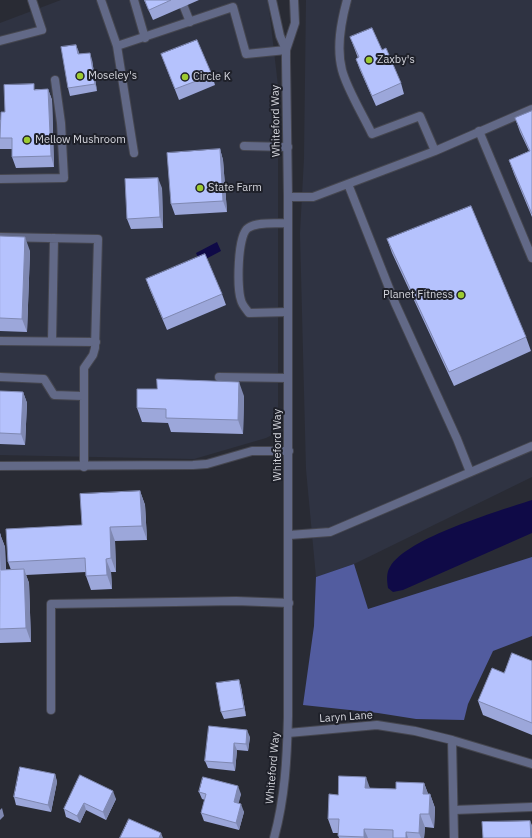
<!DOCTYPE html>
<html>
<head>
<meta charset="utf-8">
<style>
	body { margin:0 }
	canvas { display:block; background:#292b34 }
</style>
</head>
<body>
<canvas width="532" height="838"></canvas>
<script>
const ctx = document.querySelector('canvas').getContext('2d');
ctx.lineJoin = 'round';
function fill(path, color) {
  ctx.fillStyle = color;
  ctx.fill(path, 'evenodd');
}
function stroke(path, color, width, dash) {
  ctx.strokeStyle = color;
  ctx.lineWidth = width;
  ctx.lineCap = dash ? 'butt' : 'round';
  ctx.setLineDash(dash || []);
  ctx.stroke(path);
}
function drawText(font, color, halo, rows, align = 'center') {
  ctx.font = font + ' "IBM Plex Sans",sans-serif';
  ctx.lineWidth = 4;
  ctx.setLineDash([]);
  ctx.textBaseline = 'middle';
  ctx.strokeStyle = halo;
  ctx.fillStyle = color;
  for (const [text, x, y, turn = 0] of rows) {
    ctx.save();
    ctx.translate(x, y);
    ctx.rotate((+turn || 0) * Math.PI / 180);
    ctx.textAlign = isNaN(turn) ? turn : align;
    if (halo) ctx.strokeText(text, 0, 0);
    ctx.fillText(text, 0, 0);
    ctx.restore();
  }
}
fill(new Path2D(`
	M61 0H268L278 86V432L266 438 194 459 0 455V23Z
	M306 0H532V477L354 564 316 577 306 469 300 233 304 159Z`), '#2f3342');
fill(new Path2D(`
	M532 557V636L493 651 468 704 464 720 416 719 378 713 303 705 314 626 316 577 354 564 368 609Z`), '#525c9f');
fill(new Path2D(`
	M217 242 221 251 200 262 196 253Z
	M532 500V533L403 590 393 592 388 588C387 581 386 573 390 567 406 538 499 511 532 500Z`), '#0f0a47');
const lane = new Path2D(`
	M101 0 117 46 233 7 246 54 286 50
	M134 0 145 38
	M347 0C341 22 336 47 342 70 347 89 363 115 372 134L420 116 435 151
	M184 7 190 22
	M0 41 42 30 32 0
	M117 46 134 153
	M479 131 532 258
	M244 146 288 147
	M0 179 64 178 61 123 55 80
	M348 184 395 303 457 439 470 472
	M288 197H313L435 151 532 109
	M288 223C277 224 258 221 248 228 237 235 237 289 241 300 242 305 246 309 249 313L288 312
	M0 237 98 239 95 348 93 355 84 368V467
	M0 341 96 342
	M52 341 54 238
	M0 377 44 379 54 395 83 396
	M219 377 288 378
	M289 535 330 532 532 446
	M51 710V604L236 601 289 603
	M454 810 532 807`);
const street = new Path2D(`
	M272 0 280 36 286 50
	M0 466 193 465 207 464 252 451H289
	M288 733 377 725 415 731 452 740 532 764
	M452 740 454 838
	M274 838C285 798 287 758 288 717V197L286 61V50L295 23 294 0`);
stroke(lane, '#45464f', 10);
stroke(street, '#45464f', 10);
stroke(lane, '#626987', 8);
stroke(street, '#626987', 8);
fill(new Path2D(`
	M144 0H199L153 20Z
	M350 37 382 50 401 83 404 94 376 106 360 70 356 59 358 58Z
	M76 45 79 54 92 60 97 91 70 96 68 88Z
	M161 54 212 75 215 85 179 100Z
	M36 89H48L52 100 54 167 16 168 12 157V149H0V120H1L5 112Z
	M532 111V217L514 174 509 160 529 151 520 132 515 118Z
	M220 149 223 160 227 212 175 215 171 204Z
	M162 188 163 228 131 229 127 219Z
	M0 236 30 251 27 332 0 331Z
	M387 239 526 337 531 351 454 386 392 253Z
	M146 279 222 294 226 305 167 330 150 290Z
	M0 391 23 392 27 403 25 445 0 444Z
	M244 396 243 434 171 432 168 423 142 422 137 408Z
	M140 491 145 505 147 540 115 541 116 572H111L112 589 91 590 86 576V572L26 575 29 583 31 642 0 643V534L5 547 6 570H11L8 562 82 525Z
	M532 661V735L483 715 478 701 504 673Z
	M239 680 241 687 246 716 224 719 221 712Z
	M209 726 250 737 248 751 237 750 235 771 208 768 205 761Z
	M55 774 57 782 51 812 16 805 14 797Z
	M80 775 116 799 106 820 86 810 80 823 66 817 64 809Z
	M424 783 428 794H430L435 808 434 828 425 827 424 838H339L338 833H333L328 819 338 795 369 788 396 789Z
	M199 792 241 794 238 803 244 812 239 830 204 821 201 813 205 800 202 799Z`), '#9ca7da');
fill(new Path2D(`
	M76 45 79 52 80 62 78 54Z
	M90 53 92 60 97 91 95 84Z
	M48 89 52 100 54 167 51 156Z
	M220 149 223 160 227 212 223 201Z
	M158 178 162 188 163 228 160 217Z
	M25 237 30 251 27 332 22 319Z
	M239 382 244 396 243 434 238 420Z
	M23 392 27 403 25 445 21 434Z
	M140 491 145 505 147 540 142 526Z
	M110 527 115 541 116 572 111 558Z
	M0 534 5 547 6 584 1 570Z
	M106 559 111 572 112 589 107 575Z
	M24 569 29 583 31 642 26 628Z
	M239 680 241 687 246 716 244 708Z
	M247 730 250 737 248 751 246 744Z
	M234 743 237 750 235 771 233 763Z
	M55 774 57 782 51 812 48 805Z
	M366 777 371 791 365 788Z
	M424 783 429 796 423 794Z
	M238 786 241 794 237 810 234 802Z
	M113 791 116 799 106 820 103 812Z
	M430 794 435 808 434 828 429 814Z
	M84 803 86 810 80 823 77 816Z
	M241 804 244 812 239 830 236 823Z
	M2 808 4 816 0 820V810Z
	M420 814 425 827 424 838H421L419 833Z
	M530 821 532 825V838H531Z
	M364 829 368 838H364Z
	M406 832 408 838H406Z
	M161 833 163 838H159Z`), '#7f88b1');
const building = new Path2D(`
	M145 0H171L149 10Z
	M372 28 382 50 386 48 401 83 372 96 356 59 359 57 350 37Z
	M197 40 212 75 175 89 161 54Z
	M76 45 78 54 90 53 95 84 68 88 61 47Z
	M34 84V90L48 89 51 156 12 157V138H0L1 112H5L4 85Z
	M532 111V214L509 160 530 151 515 118Z
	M220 149 223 201 171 204 167 153Z
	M158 178 160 217 127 219 125 179Z
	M471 206 526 337 449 372 387 239Z
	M0 236 25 237 22 319 0 318Z
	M205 254 222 294 163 319 146 279Z
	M157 379 239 382 238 420 166 418V409L137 408V389H157Z
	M0 391 23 392 21 434 0 433Z
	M140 491 142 526 110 527 111 558 106 559 107 575 86 576 85 558 8 562 6 529 82 525 80 494Z
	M0 534 1 570 24 569 26 628 0 629Z
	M512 653 532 661V723L478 701 492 668 504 673Z
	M239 680 244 708 221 712 216 683Z
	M209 726 247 730 246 744 234 743 233 763 205 761Z
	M20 767 55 774 48 805 14 797Z
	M80 775 113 791 103 812 84 803 77 816 64 809Z
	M339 776 366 777 365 788 396 789V782L424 783 423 794H430L429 814H420L419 833 406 832V838H393V830L364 829V837L338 836 339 819H328L329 794 338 795Z
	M203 777 238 786 234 802 241 804 236 823 201 813 206 794 199 792Z
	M129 819 161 833 159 838H120Z
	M530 821 531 838H483L482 822Z`);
fill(building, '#b5c2fd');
stroke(building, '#7f88b1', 1);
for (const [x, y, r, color] of [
	[369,60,4,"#9cca31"],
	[80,76,4,"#9cca31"],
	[185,77,4,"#9cca31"],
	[27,140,4,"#9cca31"],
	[200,188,4,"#9cca31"],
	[461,295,4,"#9cca31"]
]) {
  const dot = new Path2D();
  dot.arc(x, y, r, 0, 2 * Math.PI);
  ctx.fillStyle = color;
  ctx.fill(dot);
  stroke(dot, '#1f212a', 1.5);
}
drawText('11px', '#d5d6dd', '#1f212a', [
	["Zaxby's",377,60],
	["Moseley's",88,76],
	["Circle K",193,77],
	["Mellow Mushroom",35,140],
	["State Farm",208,188],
	["Planet Fitness",453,295,"right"]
], 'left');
drawText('11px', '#d5d6dd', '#1f212a', [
	["Whiteford Way",276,121,-91],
	["Whiteford Way",278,445,-90],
	["Laryn Lane",346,717,-4],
	["Whiteford Way",273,768,-85]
]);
</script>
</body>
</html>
